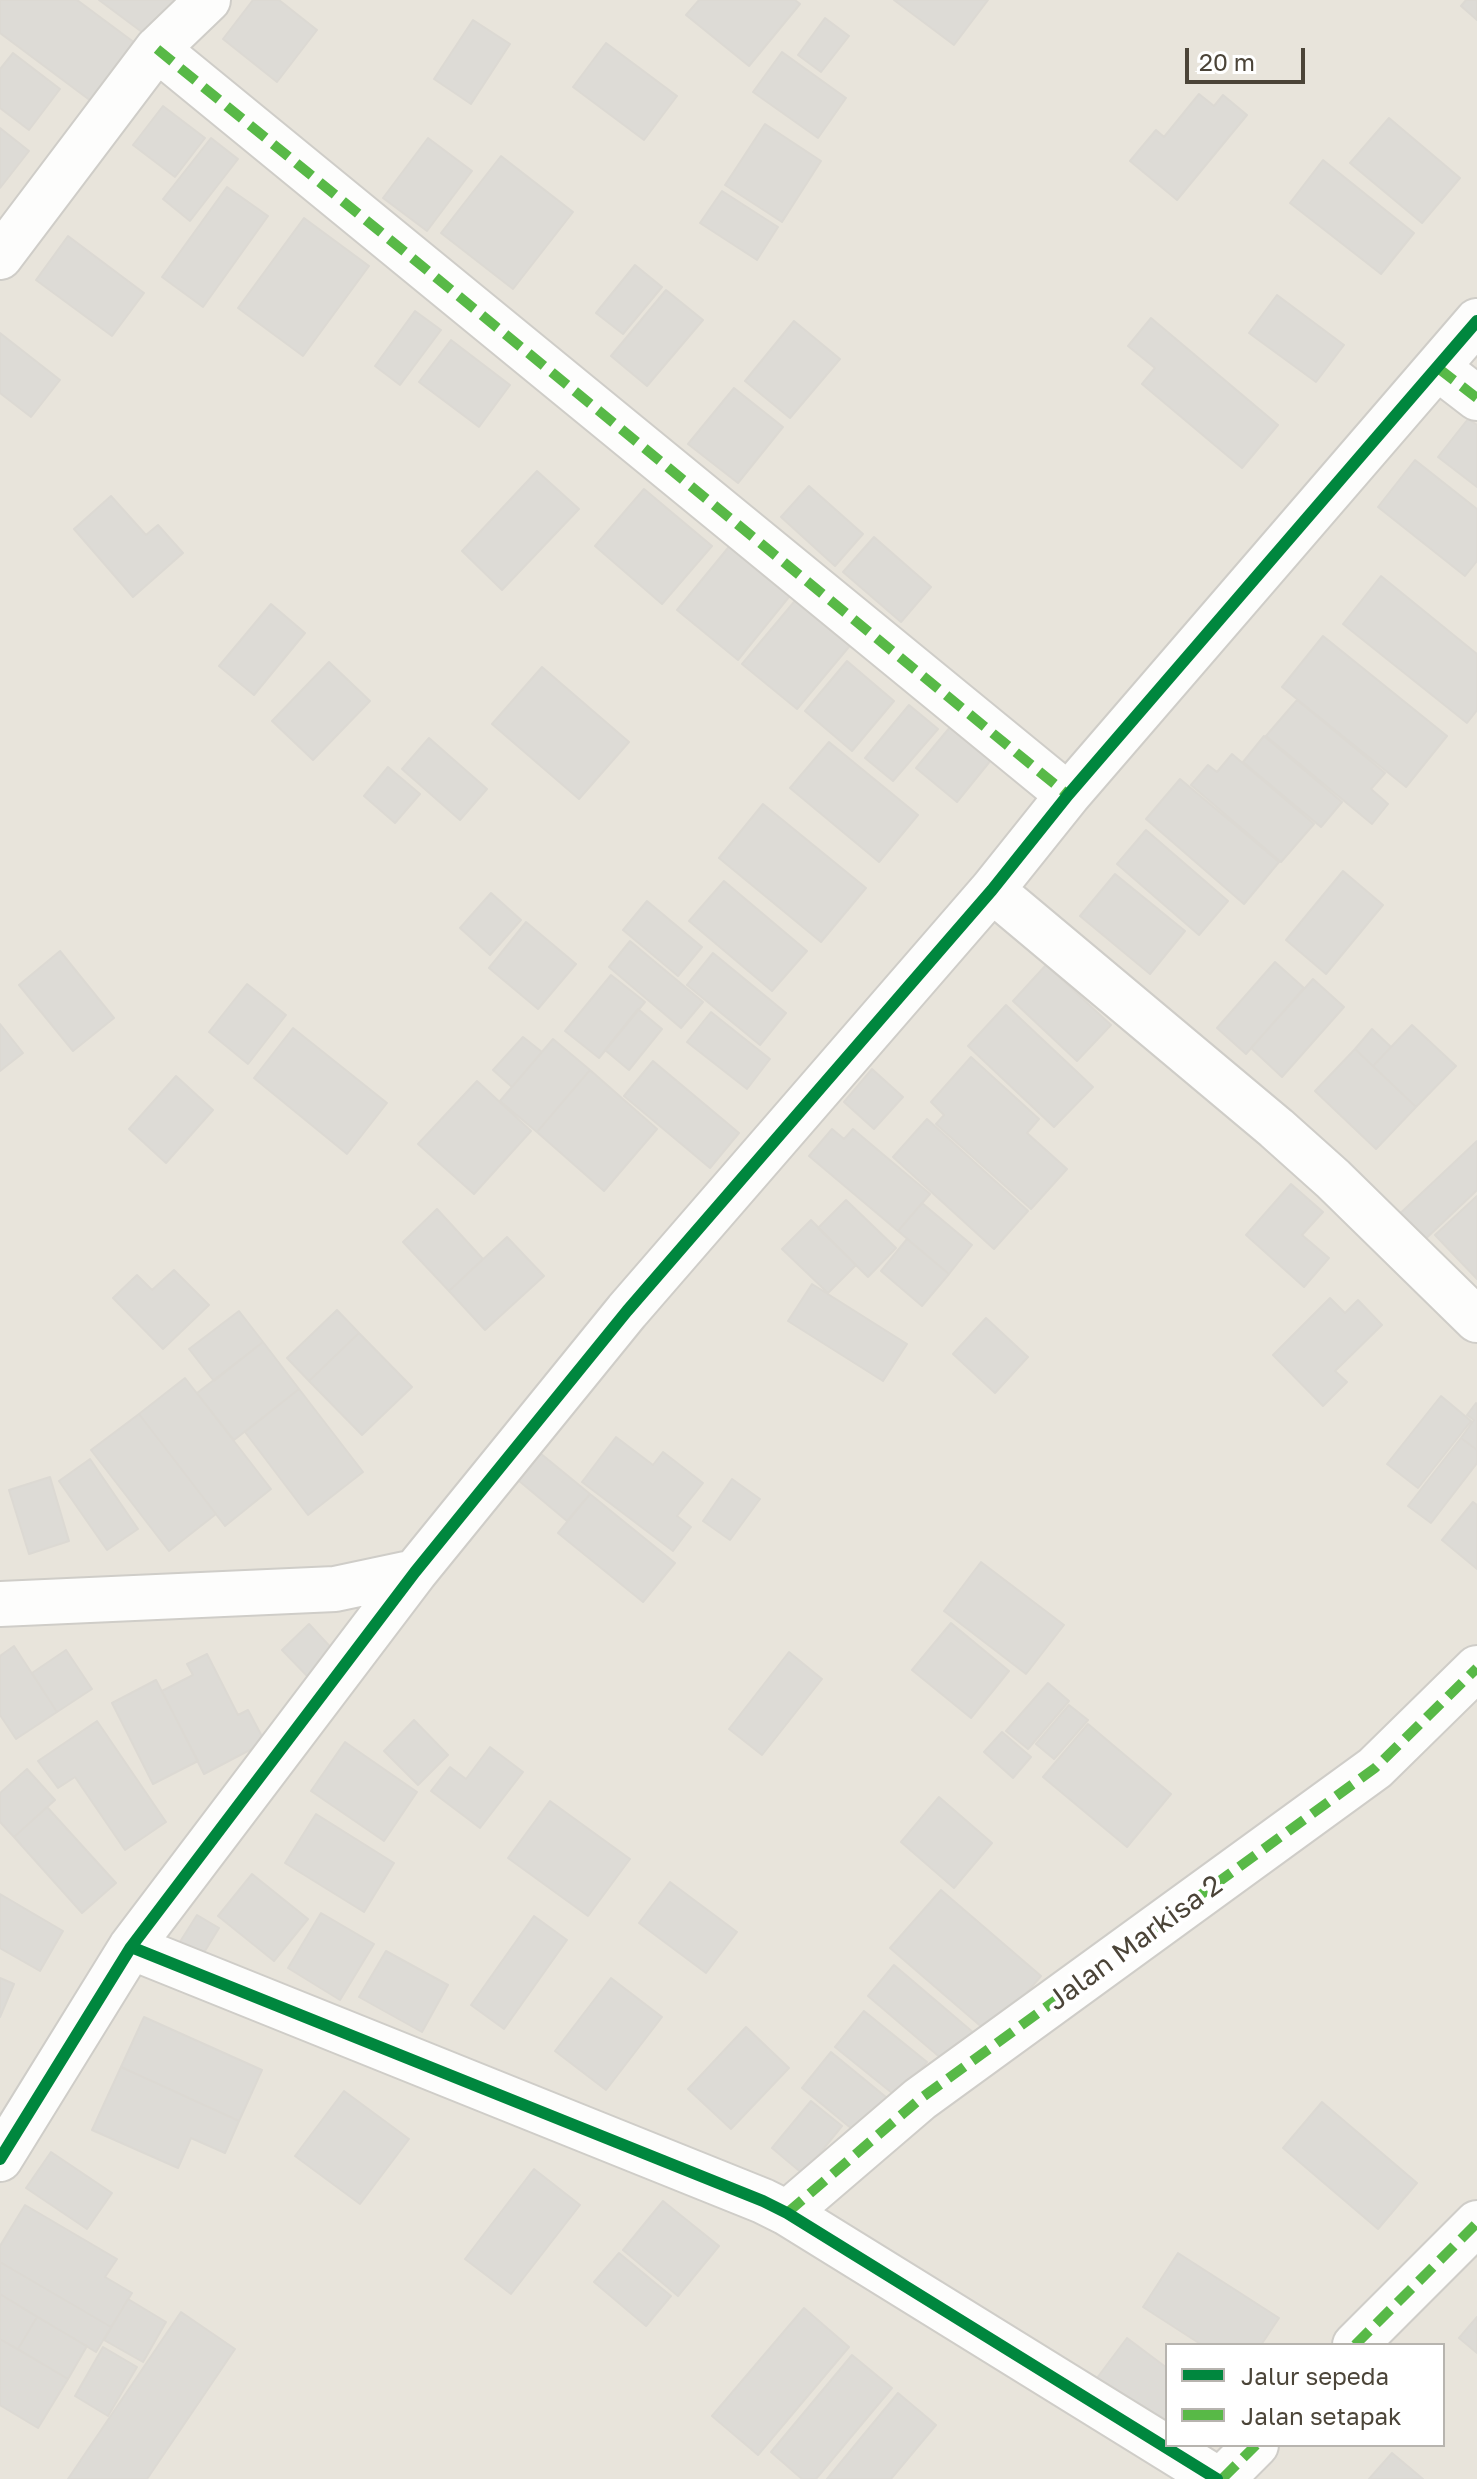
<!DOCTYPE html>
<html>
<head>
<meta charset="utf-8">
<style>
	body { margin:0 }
	#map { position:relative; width:1477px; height:2479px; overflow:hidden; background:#f3f2ee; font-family:"Golos Text",sans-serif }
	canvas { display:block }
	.legend { position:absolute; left:1165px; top:2343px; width:280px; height:104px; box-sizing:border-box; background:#fff; border:2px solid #b7b4af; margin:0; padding:10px 14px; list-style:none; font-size:24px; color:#4b4438 }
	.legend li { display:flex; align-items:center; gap:16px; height:40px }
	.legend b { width:40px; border:2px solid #b7b4af }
	.scale { position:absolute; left:1185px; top:48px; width:120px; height:36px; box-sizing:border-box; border:4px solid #4b4438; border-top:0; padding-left:10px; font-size:24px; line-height:28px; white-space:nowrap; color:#4b4438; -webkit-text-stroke:6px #fff; paint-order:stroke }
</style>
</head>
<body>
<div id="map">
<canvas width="1477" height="2479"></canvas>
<ul class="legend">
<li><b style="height:10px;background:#00873e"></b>Jalur sepeda</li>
<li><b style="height:10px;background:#58b947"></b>Jalan setapak</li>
</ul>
<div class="scale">20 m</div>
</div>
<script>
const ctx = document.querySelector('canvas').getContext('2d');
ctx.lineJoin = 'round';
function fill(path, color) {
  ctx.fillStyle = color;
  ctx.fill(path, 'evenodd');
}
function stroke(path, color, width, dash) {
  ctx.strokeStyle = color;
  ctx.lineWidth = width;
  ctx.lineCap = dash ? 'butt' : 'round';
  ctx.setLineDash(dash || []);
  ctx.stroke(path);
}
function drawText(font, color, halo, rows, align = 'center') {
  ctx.font = font + ' "Golos Text",sans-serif';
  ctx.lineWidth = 8;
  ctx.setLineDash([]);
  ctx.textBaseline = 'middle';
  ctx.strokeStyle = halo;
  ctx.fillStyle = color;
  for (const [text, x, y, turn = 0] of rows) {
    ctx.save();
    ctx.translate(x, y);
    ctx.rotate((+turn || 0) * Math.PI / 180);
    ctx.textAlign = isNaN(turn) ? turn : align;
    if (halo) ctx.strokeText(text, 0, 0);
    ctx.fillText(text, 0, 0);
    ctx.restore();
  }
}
fill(new Path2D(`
	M0 0H1477V2479H0ZM1167 2345H1443V2445H1167Z`), '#e8e4db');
const building = new Path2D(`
	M0 0H77L139 46 95 104 0 33Z
	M99 0H184L154 41Z
	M253 0H279L317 30 277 82 223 39Z
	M699 0H795L800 4 749 66 686 15Z
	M894 0H988L954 45Z
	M1466 0H1477V20L1461 6Z
	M825 18 849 36 821 72 798 55Z
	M473 20 510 44 471 104 434 79Z
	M606 43 677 96 644 140 573 87Z
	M782 52 846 98 818 138 753 92Z
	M13 53 60 89 29 130 0 108V69Z
	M1199 94 1214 106 1223 95 1247 115 1177 200 1130 161 1156 130 1164 137Z
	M163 106 205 138 175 177 133 145Z
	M1389 118 1460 178 1422 223 1350 163Z
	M765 124 821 161 782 222 725 185Z
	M0 128 29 151 0 188Z
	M211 138 238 159 190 221 163 199Z
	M428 138 472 171 427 231 383 198Z
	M501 156 573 212 513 289 441 233Z
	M1323 160 1414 233 1381 274 1290 203Z
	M227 187 268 216 203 307 162 277Z
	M722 191 778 227 757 260 700 223Z
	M304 218 369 266 303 356 238 308Z
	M68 236 144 293 112 336 36 280Z
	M635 265 662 287 623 334 596 313Z
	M666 290 703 320 647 386 611 356Z
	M1277 295 1344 345 1316 382 1249 333Z
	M415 311 441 330 400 385 375 366Z
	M1151 318 1278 425 1242 468 1142 384 1155 368 1128 346Z
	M794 321 840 359 790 418 745 381Z
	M0 333 60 380 31 417 0 393Z
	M451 340 510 385 479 427 419 382Z
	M734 388 783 427 738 483 688 444Z
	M1468 419 1477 425V487L1438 457Z
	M1415 460 1477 509V561L1465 576 1378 507Z
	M537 471 579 509 502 590 462 551Z
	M809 486 863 534 835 566 781 517Z
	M644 489 712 546 662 604 595 546Z
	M111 496 146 535 158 525 183 553 133 597 74 529Z
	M737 537 797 587 738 660 677 610Z
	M874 537 931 587 901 622 843 572Z
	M1381 576 1477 654V710L1467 723 1343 624Z
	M799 596 853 642 797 709 742 664Z
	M271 604 305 633 254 695 219 666Z
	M1323 636 1447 736 1406 787 1282 687Z
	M847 661 894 701 852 751 805 711Z
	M329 662 370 701 313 760 272 721Z
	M542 667 629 742 579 799 492 724Z
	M1297 700 1385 773 1371 789 1388 804 1372 824 1266 736Z
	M909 705 938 729 893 781 865 758Z
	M951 726 991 760 957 802 916 768Z
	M1264 736 1342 802 1321 827 1243 762Z
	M429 738 487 789 460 820 402 769Z
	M829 742 918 815 879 862 790 788Z
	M1232 754 1314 824 1281 862 1191 785 1208 765 1217 772Z
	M388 767 420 794 395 823 364 796Z
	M1180 779 1279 862 1244 904 1146 819Z
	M763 804 866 888 821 942 719 858Z
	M1146 830 1228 901 1199 935 1117 864Z
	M1343 871 1383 905 1326 974 1286 940Z
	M1115 874 1185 931 1150 974 1080 916Z
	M724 881 807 951 772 991 689 921Z
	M491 893 521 920 490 955 460 928Z
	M647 901 702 947 678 976 623 930Z
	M526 922 576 964 538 1009 489 968Z
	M630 941 703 1002 681 1028 609 967Z
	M60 951 114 1018 73 1051 19 985Z
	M713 953 786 1013 760 1045 687 985Z
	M1275 962 1304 988 1246 1054 1217 1028Z
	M1046 965 1111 1025 1077 1061 1013 1001Z
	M611 975 645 1002 599 1058 565 1031Z
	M1313 979 1344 1007 1282 1077 1251 1048Z
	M247 984 286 1015 248 1064 209 1032Z
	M1006 1005 1093 1087 1054 1127 968 1046Z
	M638 1009 662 1029 629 1070 605 1050Z
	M711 1012 770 1059 747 1089 687 1042Z
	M0 1024 23 1053 0 1071Z
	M1412 1025 1456 1066 1416 1107 1373 1066Z
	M293 1028 387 1103 347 1154 254 1078Z
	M1372 1029 1391 1047 1373 1066 1355 1049Z
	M523 1037 542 1052 512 1087 493 1070Z
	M553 1039 590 1070 537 1132 500 1101Z
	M1355 1049 1416 1107 1376 1149 1315 1091Z
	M971 1057 1039 1119 1027 1133 1067 1169 1031 1209 936 1124 944 1115 931 1102Z
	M653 1061 739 1133 710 1168 624 1096Z
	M872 1069 903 1097 874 1129 844 1102Z
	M590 1070 657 1129 604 1191 537 1132Z
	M176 1076 213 1110 166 1163 129 1129Z
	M477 1081 531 1131 474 1194 418 1144Z
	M927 1119 1028 1211 994 1249 893 1157Z
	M832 1129 844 1139 853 1129 930 1194 898 1231 809 1156Z
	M1477 1141V1190L1417 1247 1392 1221Z
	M1291 1184 1323 1212 1302 1235 1329 1258 1304 1287 1246 1235Z
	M1477 1196V1279L1435 1235Z
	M846 1200 896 1248 868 1277 818 1228Z
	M922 1203 972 1245 949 1274 898 1231Z
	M437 1209 483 1259 449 1291 403 1242Z
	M811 1220 856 1265 828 1293 782 1249Z
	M507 1237 544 1276 485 1330 449 1291Z
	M907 1239 949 1274 922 1306 881 1271Z
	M174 1270 209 1305 163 1349 113 1298 137 1275 152 1290Z
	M812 1284 907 1344 883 1381 788 1321Z
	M1330 1298 1345 1313 1358 1300 1382 1325 1335 1371 1347 1382 1323 1406 1273 1355Z
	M337 1310 359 1333 309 1381 287 1358Z
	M239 1311 263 1342 214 1381 189 1349Z
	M986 1318 1028 1357 995 1393 953 1354Z
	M359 1333 412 1387 362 1435 309 1381Z
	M263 1342 299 1389 234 1440 197 1393Z
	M185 1378 271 1489 225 1526 139 1414Z
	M299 1389 363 1472 308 1515 245 1432Z
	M1441 1396 1471 1421 1418 1488 1387 1464Z
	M1476 1403 1477 1405V1450L1461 1438 1474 1420 1467 1415Z
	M139 1414 216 1514 169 1551 91 1450Z
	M616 1437 653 1465 663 1452 703 1483 677 1516 691 1527 673 1551 582 1482Z
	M1461 1438 1477 1450V1463L1431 1523 1408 1506Z
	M540 1453 590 1494 567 1521 518 1480Z
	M90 1459 138 1529 107 1550 59 1481Z
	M50 1477 69 1541 29 1554 9 1490Z
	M732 1479 760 1499 730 1540 703 1521Z
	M590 1494 675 1563 643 1602 558 1533Z
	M1473 1502 1477 1505V1569L1442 1540Z
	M981 1562 1064 1625 1026 1674 944 1611Z
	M951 1623 1009 1671 971 1718 912 1670Z
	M309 1624 336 1653 310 1679 282 1650Z
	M14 1646 57 1712 16 1739 0 1715V1656Z
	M66 1650 92 1689 57 1712 32 1673Z
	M789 1652 822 1679 762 1755 729 1729Z
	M207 1654 238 1715 248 1710 265 1742 204 1774 162 1691 193 1675 187 1664Z
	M156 1680 198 1761 153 1784 112 1703Z
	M1048 1683 1069 1701 1028 1749 1006 1731Z
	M1069 1705 1088 1720 1054 1759 1036 1744Z
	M414 1720 448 1755 418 1785 384 1751Z
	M97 1721 166 1822 125 1850 75 1777 58 1788 38 1761Z
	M1088 1724 1171 1794 1127 1847 1043 1777Z
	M1002 1732 1031 1757 1013 1778 984 1752Z
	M345 1742 417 1792 384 1841 311 1791Z
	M490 1747 523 1772 480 1828 431 1791 450 1767 466 1779Z
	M27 1769 55 1800 14 1837 0 1822V1793Z
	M939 1797 992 1843 954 1888 901 1842Z
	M550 1801 630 1859 588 1916 508 1858Z
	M47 1807 116 1883 82 1913 14 1837Z
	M316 1814 394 1863 364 1912 285 1863Z
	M252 1874 308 1919 274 1961 218 1916Z
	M670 1882 737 1932 706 1973 639 1923Z
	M941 1890 1041 1976 991 2035 890 1948Z
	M0 1894 63 1931 40 1971 0 1948Z
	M321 1913 374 1944 340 2000 288 1968Z
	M197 1915 219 1928 200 1959 178 1945Z
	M534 1916 567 1940 504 2029 471 2005Z
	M386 1951 448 1985 422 2032 359 1997Z
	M894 1965 975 2034 949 2065 868 1996Z
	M0 1978 14 1984 0 2017Z
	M611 1978 662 2017 606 2090 555 2051Z
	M864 2011 927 2062 897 2097 835 2047Z
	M144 2017 262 2070 239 2121 121 2067Z
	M746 2027 789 2068 731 2129 688 2089Z
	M831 2052 892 2102 863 2138 802 2088Z
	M121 2067 239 2121 225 2153 191 2138 178 2168 92 2130Z
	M344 2091 409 2139 360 2204 295 2156Z
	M811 2101 842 2126 803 2174 772 2148Z
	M1322 2102 1417 2183 1378 2229 1283 2148Z
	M51 2152 112 2193 87 2229 26 2188Z
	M534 2169 580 2205 511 2294 465 2259Z
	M663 2201 719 2246 678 2296 623 2250Z
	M25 2205 117 2259 105 2277 132 2293 111 2327 0 2262V2246Z
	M619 2253 671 2296 646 2326 594 2282Z
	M1178 2253 1279 2318 1261 2345H1202L1143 2307Z
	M0 2262 111 2327 96 2352 0 2294Z
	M0 2294 37 2317 18 2349 0 2339Z
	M128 2299 166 2322 143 2362 104 2340Z
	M804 2308 849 2347 758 2455 712 2416Z
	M181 2312 235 2349 147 2479H68Z
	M37 2317 87 2346 68 2379 18 2349Z
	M1477 2317V2353L1459 2338Z
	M1127 2338 1167 2368V2442L1091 2386Z
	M0 2339 68 2379 38 2428 0 2405Z
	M103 2347 137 2367 108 2416 75 2396Z
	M852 2355 892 2388 816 2479H802L771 2452Z
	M898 2393 936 2425 891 2479H827Z
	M1392 2453 1423 2479H1369Z`);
fill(building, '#dddbd6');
stroke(building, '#dcd9d3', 2);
const minor = new Path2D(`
	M157 49 1068 795
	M0 257 157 49 208 0
	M1438 368 1477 398
	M992 890 1276 1128 1333 1179 1477 1320
	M0 1604 335 1589 415 1572
	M131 1947 763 2201 787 2213 1217 2479
	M0 2159 131 1947 415 1572 627 1311 992 890 1068 795 1477 321
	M787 2213 920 2099 1375 1768 1477 1668
	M1355 2345 1477 2223
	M1222 2479 1256 2445`);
stroke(minor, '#cfcdc8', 48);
stroke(minor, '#fdfdfc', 44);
stroke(new Path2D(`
	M157 49 1068 795
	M1438 368 1477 398
	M787 2213 920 2099 1375 1768 1477 1668
	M1355 2345 1477 2223
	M1222 2479 1256 2445`), '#58b947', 10, [20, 10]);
stroke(new Path2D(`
	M131 1947 763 2201 787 2213 1217 2479
	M0 2159 131 1947 415 1572 627 1311 992 890 1068 795 1477 321`), '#00873e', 12);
drawText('28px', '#4b4438', '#fff', [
	["Jalan Markisa 2",1135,1943,-36]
]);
</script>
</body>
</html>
